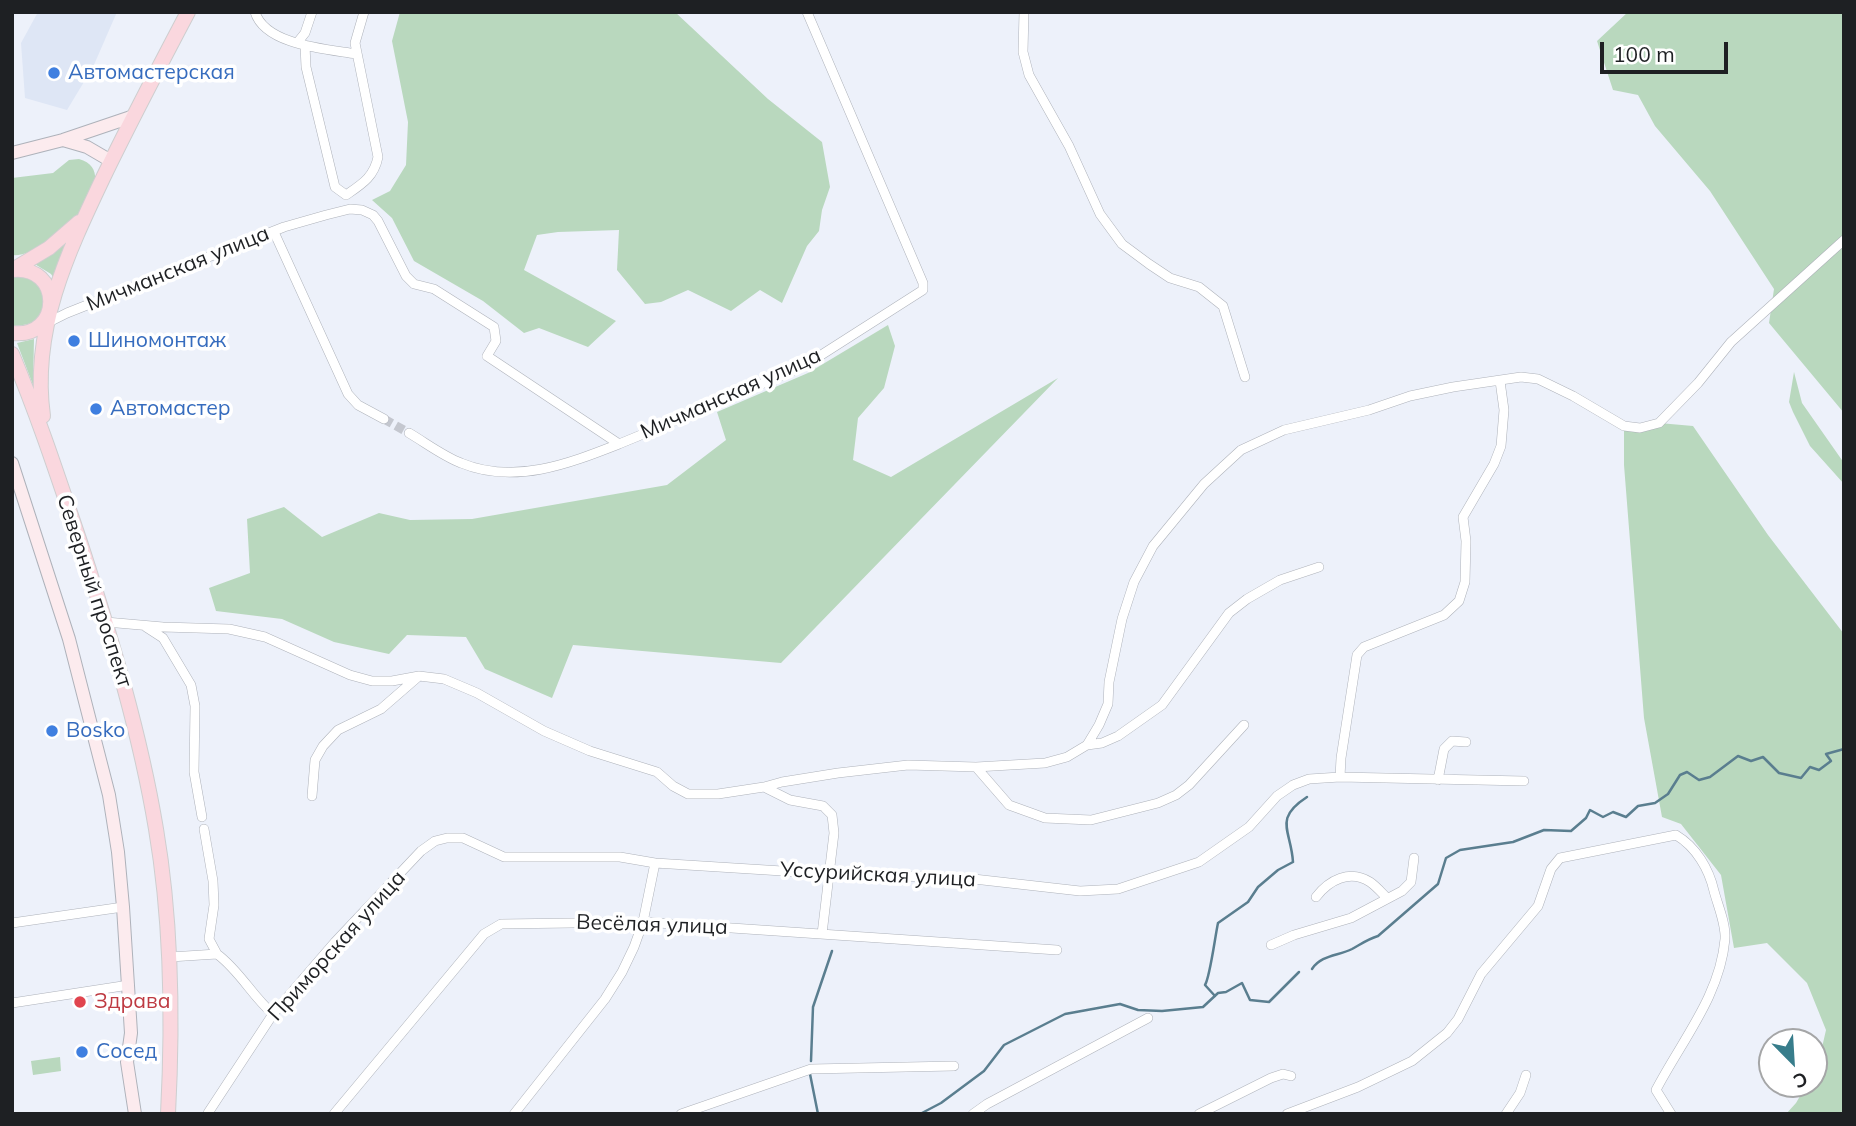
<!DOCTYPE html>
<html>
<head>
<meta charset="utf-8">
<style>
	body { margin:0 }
	#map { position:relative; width:1856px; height:1126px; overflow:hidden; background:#edf1fa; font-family:Mulish,sans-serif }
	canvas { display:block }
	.frame { position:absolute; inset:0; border:14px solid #1e2023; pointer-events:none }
	.north { position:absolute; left:1758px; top:1028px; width:70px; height:70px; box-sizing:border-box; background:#fff; border:2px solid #a5a6a7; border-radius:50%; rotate:156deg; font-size:19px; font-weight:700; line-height:28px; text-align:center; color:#1e2023 }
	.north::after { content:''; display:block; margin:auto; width:24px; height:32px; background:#387d8b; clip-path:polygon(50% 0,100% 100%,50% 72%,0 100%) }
	.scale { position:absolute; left:1600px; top:42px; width:128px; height:32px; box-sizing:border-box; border:4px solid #1e2023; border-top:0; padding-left:9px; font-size:21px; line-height:24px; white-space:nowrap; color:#1e2023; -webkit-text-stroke:5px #fff; paint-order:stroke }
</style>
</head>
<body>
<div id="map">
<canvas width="1856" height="1126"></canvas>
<div class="frame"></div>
<div class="north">С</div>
<div class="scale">100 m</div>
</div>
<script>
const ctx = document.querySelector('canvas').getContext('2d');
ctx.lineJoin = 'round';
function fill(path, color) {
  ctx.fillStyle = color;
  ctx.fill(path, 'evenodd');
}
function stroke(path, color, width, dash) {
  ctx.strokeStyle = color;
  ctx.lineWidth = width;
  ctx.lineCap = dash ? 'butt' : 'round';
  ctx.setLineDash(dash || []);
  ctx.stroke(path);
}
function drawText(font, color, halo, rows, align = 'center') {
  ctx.font = font + ' Mulish,sans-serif';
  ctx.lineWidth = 7;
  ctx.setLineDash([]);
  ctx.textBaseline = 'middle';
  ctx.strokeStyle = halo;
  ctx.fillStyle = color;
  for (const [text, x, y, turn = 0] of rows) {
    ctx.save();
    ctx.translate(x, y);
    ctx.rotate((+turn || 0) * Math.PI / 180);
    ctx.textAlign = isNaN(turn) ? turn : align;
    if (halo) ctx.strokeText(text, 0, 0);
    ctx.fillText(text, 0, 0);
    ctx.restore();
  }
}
fill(new Path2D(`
	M38 12H117L93 67 67 110 25 98 21 43Z`), '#dee6f5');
fill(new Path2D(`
	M400 12H675L768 99 822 142 830 187 822 210 819 231 807 246 782 303 760 290 731 311 688 290 661 302 645 304 617 270 619 230 558 232 537 235 524 270 616 321 588 347 539 328 524 333 483 301 414 261 392 218 372 200 390 191 406 165 408 122 392 41Z
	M1628 12H1844V413L1769 323 1774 289 1710 191 1655 126 1638 95 1613 90 1597 41Z
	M79 159C129 173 51 259 12 255V178L53 173 69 160Z
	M70 239 55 280 51 274 33 263Z
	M12 275 32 277 46 296C40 321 39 324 12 326Z
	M888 325 895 346 884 388 858 418 853 460 891 477 1058 378 781 663 573 645 552 698 485 669 466 637 407 635 389 654 334 642 282 619 216 611 209 588 250 573 247 519 284 507 322 537 379 513 410 520 472 519 667 485 726 440 717 412 808 373Z
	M34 339 33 385 17 343Z
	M1794 372 1802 403 1844 463V484L1810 446 1793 412 1789 402Z
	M1659 423 1693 426 1768 535 1844 634 1842 759 1844 762V1114H1786L1796 1103 1807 1084H1814V1072L1818 1065 1826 1030 1807 983 1767 943 1734 948 1721 875 1681 824 1662 817 1644 718 1624 465V426Z
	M60 1057 61 1071 33 1075 31 1061Z`), '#b9d8be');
stroke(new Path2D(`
	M1312 969C1321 955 1338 956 1352 949 1361 944 1368 939 1378 936L1438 884 1446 858 1460 850 1513 842 1544 830 1571 831 1586 818 1590 810 1603 817 1613 812 1626 817 1638 806 1655 803 1668 794 1680 775 1687 772 1699 780 1710 777 1738 756 1751 761 1763 757 1779 773 1801 778 1810 767 1819 770 1831 761 1826 754 1844 749
	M1215 996 1205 985C1210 977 1215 937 1218 923L1248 902 1258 887 1278 870 1293 862C1291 830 1273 819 1307 797
	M811 1061 813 1007 832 951
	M810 1074 818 1114
	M920 1114 941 1103 984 1071 1004 1045 1065 1014 1120 1004 1138 1010 1162 1011 1203 1007 1218 993 1226 992 1242 983 1250 1000 1269 1002 1299 972`), '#5a7e8f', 2.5);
stroke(new Path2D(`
	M384 419 409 433`), '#c4c7cf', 9, [9, 4.5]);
const street = new Path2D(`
	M255 12C265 45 326 49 356 54
	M1024 12 1023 52 1029 75 1069 146 1100 214 1122 244 1149 264 1170 278 1199 287 1223 306 1245 377
	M297 43 305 33 312 12
	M305 45 306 67 335 187 346 195C362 184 374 177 378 157L355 43 364 12
	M274 232 348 394 358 405 384 419
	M45 324 67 313 284 227 326 215 350 209 362 210 373 215 378 221 406 276 414 284 434 289 494 327 496 341 487 356 619 444 636 437 804 366 923 290V283L807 12
	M409 433C426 443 443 456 461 463 514 485 568 464 619 444
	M106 622 163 627 229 629 265 637 350 675 372 681H392L419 676 444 679 477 693 544 731 590 751 657 772 673 786 688 794H718L764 787 790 800 823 806 832 815 834 833 822 934
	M146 627 163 638 191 685 195 706 194 772 202 817
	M1087 745 1102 743 1118 736 1162 705 1229 613 1247 599 1280 580 1319 567
	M976 767 1009 805 1045 818 1091 820 1158 803 1176 795 1189 785 1244 725
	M1340 777 1341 758 1357 655 1364 647 1444 615 1459 601 1465 582 1466 541 1463 517 1494 464 1501 446 1504 410 1500 381
	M1438 780 1444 749 1452 741 1466 742
	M764 787 782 782 838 773 908 765 976 767 1045 763 1067 757 1087 745 1099 725 1108 704 1109 682 1122 619 1134 582 1153 546 1204 484 1241 450 1284 430 1369 410 1410 396 1453 387 1521 377 1538 379 1573 396 1624 426 1640 428 1659 423 1698 383 1731 342 1844 240
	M312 796 315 760 323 746 338 730 381 709 419 676
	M204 829 213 881 214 905 209 939 217 954
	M1316 897C1329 880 1350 869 1370 882 1376 886 1382 893 1387 898
	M12 923 123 907
	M1271 945 1294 935 1351 918 1402 891 1411 882 1414 858
	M170 957 217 954C240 971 252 996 273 1014
	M12 1003 129 985
	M208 1113 273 1014 335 942 421 851 435 841 447 838H463L504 857H620L655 863 830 874 965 878 1080 891 1118 889 1199 862 1249 827 1277 796 1293 785 1309 779 1340 777 1524 781
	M334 1114 484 934 501 924 643 922 1057 950
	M514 1114 605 999 622 972 634 947 643 922 655 863
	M681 1114 811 1069 954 1066
	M973 1114 987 1104 1148 1018
	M1199 1114 1271 1078 1283 1074 1291 1076
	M1287 1114 1358 1087 1412 1061 1447 1033 1458 1019 1481 974 1538 906 1551 869 1560 858 1676 835C1696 847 1709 869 1714 891 1718 906 1726 924 1725 939 1720 996 1682 1040 1656 1090L1671 1114
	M1506 1114 1520 1093 1526 1075`);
const secondary = new Path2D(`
	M63 140 87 147 111 161
	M12 153 63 140 134 116
	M12 463 69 639 109 795 118 852 123 907 131 1033 127 1062 135 1114`);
const primary = new Path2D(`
	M14 269 49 248 79 222
	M12 270C63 264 63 339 12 333
	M12 354C39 418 60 483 82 548 112 641 140 733 156 829 172 923 173 1019 168 1114
	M43 416C31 330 67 254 103 178 130 122 159 67 188 12`);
stroke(street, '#aeb2ba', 10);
stroke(secondary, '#aeb2ba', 14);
stroke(primary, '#cececf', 16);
stroke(street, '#fff', 9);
stroke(secondary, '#fcebee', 12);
stroke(primary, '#fad7de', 14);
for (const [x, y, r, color] of [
	[54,73,7,"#3f7fe0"],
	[74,341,7,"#3f7fe0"],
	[96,409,7,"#3f7fe0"],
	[52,731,7,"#3f7fe0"],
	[80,1002,7,"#e0444e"],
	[82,1052,7,"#3f7fe0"]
]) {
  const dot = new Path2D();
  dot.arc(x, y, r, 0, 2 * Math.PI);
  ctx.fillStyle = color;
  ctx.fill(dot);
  stroke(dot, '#fff', 2.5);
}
drawText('21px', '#366cbe', '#fff', [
	["Автомастерская",68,73],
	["Шиномонтаж",88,341],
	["Автомастер",110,409],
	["Bosko",66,731],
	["Сосед",96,1052]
], 'left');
drawText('21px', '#1e2023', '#fff', [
	["Мичманская улица",178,269,-22],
	["Мичманская улица",731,394,-24],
	["Северный проспект",94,591,72],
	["Уссурийская улица",878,875,3],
	["Весёлая улица",652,925,2],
	["Приморская улица",337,946,-48]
]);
drawText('21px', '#be3a42', '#fff', [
	["Здрава",94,1002]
], 'left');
</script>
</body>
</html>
